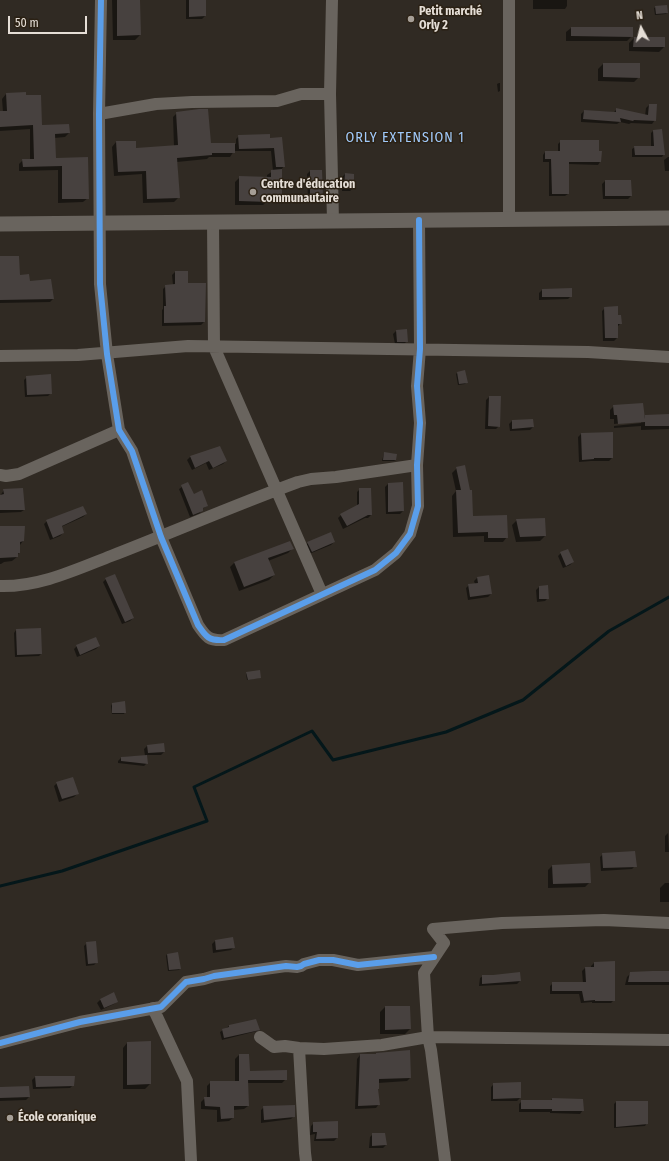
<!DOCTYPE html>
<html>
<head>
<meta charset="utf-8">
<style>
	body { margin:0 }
	#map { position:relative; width:669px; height:1161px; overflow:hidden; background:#302a23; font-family:"Fira Sans Condensed",sans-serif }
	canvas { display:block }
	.north { position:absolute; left:621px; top:8px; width:40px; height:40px; -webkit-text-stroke:3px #2b2114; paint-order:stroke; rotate:353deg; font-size:11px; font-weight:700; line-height:16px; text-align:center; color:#e5ded6 }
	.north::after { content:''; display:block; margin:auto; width:14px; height:18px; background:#e5ded6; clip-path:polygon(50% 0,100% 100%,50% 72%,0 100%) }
	.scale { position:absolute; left:8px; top:16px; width:79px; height:18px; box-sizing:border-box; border:2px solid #e5ded6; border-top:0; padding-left:5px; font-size:12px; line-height:14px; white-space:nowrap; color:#e5ded6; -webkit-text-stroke:3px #2b2114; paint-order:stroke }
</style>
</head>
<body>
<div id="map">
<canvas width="669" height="1161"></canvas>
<div class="north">N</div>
<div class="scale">50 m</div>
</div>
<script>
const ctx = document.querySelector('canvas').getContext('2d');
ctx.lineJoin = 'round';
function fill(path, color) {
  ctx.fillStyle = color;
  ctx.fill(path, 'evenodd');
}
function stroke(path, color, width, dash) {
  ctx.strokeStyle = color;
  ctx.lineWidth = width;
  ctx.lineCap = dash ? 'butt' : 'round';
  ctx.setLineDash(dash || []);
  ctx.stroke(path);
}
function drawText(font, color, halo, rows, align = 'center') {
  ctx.font = font + ' "Fira Sans Condensed",sans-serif';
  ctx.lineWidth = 3;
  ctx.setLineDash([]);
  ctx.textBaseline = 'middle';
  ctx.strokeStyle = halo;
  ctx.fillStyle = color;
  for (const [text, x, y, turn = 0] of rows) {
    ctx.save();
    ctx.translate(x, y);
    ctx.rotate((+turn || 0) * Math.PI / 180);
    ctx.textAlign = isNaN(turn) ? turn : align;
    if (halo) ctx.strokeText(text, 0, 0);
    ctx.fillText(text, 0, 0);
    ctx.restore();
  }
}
fill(new Path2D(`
	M112 0H139L140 35 135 40H113Z
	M186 0H205V16L202 19H186Z
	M533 0H567V6L565 9H533Z
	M656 7 667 13 666 14 655 15 654 8Z
	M571 28 632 36 627 41H566V32Z
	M634 38 664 47 659 52 629 51V43Z
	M603 64 639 77 634 82 598 81V69Z
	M499 83H500V91L498 92 497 84Z
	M6 94 41 126 69 133 65 137 54 138 55 159 87 158 88 198 83 202 58 203V170L19 171V164L23 160H30V129L0 131V112H3L2 99Z
	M649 105 655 120 652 124 631 123 629 124 620 122 617 124 581 122V114L584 111 614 112 617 109 645 116 646 108Z
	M177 113 211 144H236V139L239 136 269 139 284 166 281 170V196L277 200 268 201 263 205H235V182L240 177 267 178V175L273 171 271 151H234L230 157H209L207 159 177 162 179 197 174 202 143 203 142 174 114 176 112 147 116 142H135V149L174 147 173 117Z
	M653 131 664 154 662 157H632V149L635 147H651V133Z
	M561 141 601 152 600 162 598 165 568 164V194L565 196H549V162H543V155L545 152H558V144Z
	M668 157H669V171H665L664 160Z
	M310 171 322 196 319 199H308L307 174Z
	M345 174 353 188 350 191H342V177Z
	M605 181 631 196 628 199H603L602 184Z
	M0 257 19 276 53 299 50 302 0 303Z
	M175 272 187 284 204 322 201 325 162 326V310L163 309V289L166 286 173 285 172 275Z
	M571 289V296L568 299 539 300V293L542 290Z
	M605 308 617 316 620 324 617 327V338L614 341H603L602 311Z
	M396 331 407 341 404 344H395L393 334Z
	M457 373 467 382 465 384 458 385 456 374Z
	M27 377 51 393 48 396 25 397 24 380Z
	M489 397 499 426 496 429H485L486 400Z
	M614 406 644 417 645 416 669 415V429L641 430V426L614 428V426L641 423V421L614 424V419H610V410Z
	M512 421 533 427 530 430 510 431 509 424Z
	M581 434 612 458 609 461H591L579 462 578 437Z
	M384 453 396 454V460L394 461H382Z
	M190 457 226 461 223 464 209 470 206 463 192 470 187 460Z
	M457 468 472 517 507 537 503 542H484V536L453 537 452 496 456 491 452 473Z
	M188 483 193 495 207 506 202 509 200 513 190 517 179 489Z
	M388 484 403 511 400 514H386L385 487Z
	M360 489 371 515 368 518H365L343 529 338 518 341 515 357 507V492Z
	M4 490 24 510 21 512 0 513V496Z
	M86 514 83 517 61 527 63 533 60 536 50 540 44 524 47 521Z
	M544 519 545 536 540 541 516 542 512 525 517 520Z
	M0 527 23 541 20 545 19 552 17 557 12 561 4 562 1 564H0Z
	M334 542 331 545 309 554 305 546 308 543Z
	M293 548 288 553 268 561 274 575 269 580 239 591 230 567 235 562Z
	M561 553 573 562 570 565 563 568 558 556Z
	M488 576 491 594 488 597 468 600 466 588 469 585 475 584 474 581 477 578Z
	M106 579 133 618 130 621 122 624 103 582Z
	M539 587 548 598 545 601 537 602 536 590Z
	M16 630 41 654 39 656 15 657 14 633Z
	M77 646H99L96 649 77 657 74 649Z
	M247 673 260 678 247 680 246 674Z
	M112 704 125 712 124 714H112L111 706Z
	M147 746 164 752 161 755H146L147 763 144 766 118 763V761L122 757 145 756 144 749Z
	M57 783 77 794 74 797 59 802 54 786Z
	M668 833 669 852H665V836Z
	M603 854 635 866 632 869 601 871 600 857Z
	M552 866 590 882 585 887 548 888V870Z
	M665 883H669V902H660V888Z
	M215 941 234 947 231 950 213 953 212 944Z
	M87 943 97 962 94 965 86 966 84 946Z
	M167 954 180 969 179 970 168 971 166 956Z
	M594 963 614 1000 611 1003H592V1002L581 1003 579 994H550V986L553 983H583L582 971 585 968H591V966Z
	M631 973H669V985H625L627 977Z
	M483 976 520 981 517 984 479 986 480 978Z
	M100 1000 117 1001 114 1004 101 1010 97 1003Z
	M385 1007 410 1029 405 1034H380V1012Z
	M229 1026 259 1029 257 1031 222 1040 220 1032Z
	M127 1043 150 1084 145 1089H123V1048Z
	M239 1055 249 1072 286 1079 282 1083H248V1106L244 1109 233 1110V1118L229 1121 217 1122V1110L201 1109V1102L205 1098H207V1086L211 1082H235V1059Z
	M360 1055 410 1078 407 1081 378 1083V1089L377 1090 379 1104 376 1108 355 1109 357 1059Z
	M35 1077 73 1085 70 1088 33 1089 32 1080Z
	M494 1084 520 1098 517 1101H491V1087Z
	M28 1087 29 1097 26 1100 0 1101V1088Z
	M552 1099 583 1110 580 1114 550 1113V1112H519V1104L522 1101H550Z
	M616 1102 647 1123 645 1126 614 1128V1104Z
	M264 1107 294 1116 291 1119 261 1123V1110Z
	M314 1123 337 1138 334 1141H314L315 1134 310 1135 311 1126Z
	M373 1134 386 1145 383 1148H369L370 1137Z`), '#0007');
stroke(new Path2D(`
	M0 886 62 871 207 821 194 787 312 731 333 760 446 732 523 700 609 631 669 597`), '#04171a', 3);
fill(new Path2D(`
	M117 0H140L141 35 117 36Z
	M189 0H206V16L189 17Z
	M667 5 668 13 656 14 655 6Z
	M571 27H633V37L571 36Z
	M634 37H665V47H633Z
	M603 63H640V78L603 77Z
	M26 92V95H41L42 125 69 124 70 133 55 134 56 158 88 157 89 199H62V166L23 167 22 159H34L33 125 0 127V111H7L6 93Z
	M649 104H657L656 121 634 120 633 121 620 118 621 122 583 119 584 110 616 112V108L648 115Z
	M199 109H208L211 143H235V153H212V155L177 158 180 198 147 199 146 171 118 172 116 141H136V148L178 145 176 112Z
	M662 129 665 155H635L634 146H654L653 130Z
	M270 134V138L282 137 285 167H276L274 148 239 149 238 135Z
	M560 140H599V151H602L601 162H569V194H552L551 159H545V151H560Z
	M282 169V196L269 197V202L239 201V176L271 177V170Z
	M310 170H322L323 196H310Z
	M345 173 354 174V189L344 188Z
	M605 180H631L632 196H605Z
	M0 256H19L20 275 29 274 30 281 51 279 54 299 0 300Z
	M175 271H188V283H206L205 322 164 323V306H166L165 285 175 284Z
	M572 288V297H542V289Z
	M618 306V315H621L622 324H618V338H605L604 307Z
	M407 329 408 342H397L396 330Z
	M465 370 468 383 459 384 457 372Z
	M51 374 52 394 27 395 26 376Z
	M489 396H501L500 427 488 426Z
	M643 403 645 419V415L669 414V426H645V422L618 424 617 415H614L613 405Z
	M533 419 534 427 512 429V420Z
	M613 432V458H594V459L582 460 581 433Z
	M220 446 227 461 213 468 209 461 195 468 190 456Z
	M384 452 397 454 396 460H383Z
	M465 465 470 490H472L473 516 507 515 508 538H488V532L458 533 456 490H461L456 467Z
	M188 482 194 494 202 490 208 506 203 508V511L193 515 181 485Z
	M403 482 404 511 388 512V483Z
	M23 488 25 510H0V495L4 494 3 489Z
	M359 488H371L372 515H368L347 526 340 514 359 504Z
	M83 506 87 514 62 526 64 533 53 538 46 520Z
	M545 518 546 536 520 537 516 519Z
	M0 526H25L24 541 20 542V553H18V557L0 558Z
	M331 532 335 542 312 552 307 542Z
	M290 541 294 549 268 558 275 575 244 587 234 562Z
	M568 549 574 562 566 566 560 552Z
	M115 574 134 618 125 622 105 578Z
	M489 575 492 594 470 597 468 584 478 583 477 577Z
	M548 585 549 599H539V586Z
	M41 628 42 654 17 655 16 629Z
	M96 637 100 646 80 655 76 645Z
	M260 670 261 678 248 680 246 672Z
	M125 701 126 713H112V703Z
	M164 743 165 752 148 753 147 745Z
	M147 755 148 764 121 761V757Z
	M73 777 79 794 62 799 56 782Z
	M635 851 637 867 603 868 602 853Z
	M590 863 591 883 553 884 552 865Z
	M233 937 235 948 216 950 215 940Z
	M96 941 98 963 88 964 86 942Z
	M178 952 181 969 169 970 167 954Z
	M615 961V1001H595V1000L584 1001 582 991H552V982H586L585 967H594V962Z
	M652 971H669V982H628L630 972Z
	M520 972 521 981 482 984V975H493Z
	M114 992 118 1002 104 1008 100 999Z
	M385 1006H410L411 1029 385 1030Z
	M256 1019 260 1030 224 1038 222 1029 229 1027V1025Z
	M151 1041V1084L127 1085V1042Z
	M410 1050 411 1078 379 1079V1089H378L380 1105 358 1106 360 1054H376V1053Z
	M239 1054H249L250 1071 287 1070V1080H248L249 1106H234V1118L221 1119 220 1107 205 1106 204 1097H210V1081H239Z
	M35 1076H75L74 1086 36 1087Z
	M521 1082V1098L493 1099V1083Z
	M29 1086 30 1097 0 1098V1087Z
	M552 1098 583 1099 584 1111H552V1109H521V1100H552Z
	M616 1101H648V1124L616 1127Z
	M295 1105V1117L264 1120 263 1106Z
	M338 1121V1138L316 1139 317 1132H313V1122Z
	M372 1133H385L387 1145 372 1146Z`), '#47413f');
stroke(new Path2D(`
	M101 0 99 114 100 284 107 354 119 430 132 451 161 537 198 625C206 637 209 641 224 640L375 570 396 553 410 534 418 506 417 465 420 423 417 386 420 349 419 220
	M332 0 330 94 333 221
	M509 0V219
	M99 114 156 104 192 102 277 101 301 94H330
	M213 221 214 347 322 594
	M0 356 78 355 188 346 588 352 669 357
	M0 475 6 476 19 474 119 430
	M0 586C39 587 75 570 111 556 173 532 235 505 298 482L311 479 336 477 417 465
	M433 929 444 943 424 973 428 1037 431 1050 445 1161
	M433 929 502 923 604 920 669 923
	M153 1008 187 1081 191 1161
	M260 1037 274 1047 285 1046 299 1048 324 1049 382 1045 428 1037 669 1040
	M0 1043 80 1022 161 1007 186 982 204 979 214 976 286 966 297 967 301 966 304 964 319 960H333L358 965 434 957
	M299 1048 305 1153 306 1161`), '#69645e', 12);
stroke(new Path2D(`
	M0 224 669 218`), '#69645e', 15);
stroke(new Path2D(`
	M101 0 99 114 100 284 107 354 119 430 132 451 161 537 198 625C206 637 209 641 224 640L375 570 396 553 410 534 418 506 417 465 420 423 417 386 420 349 419 220
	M0 1043 80 1022 161 1007 186 982 204 979 214 976 286 966 297 967 301 966 304 964 319 960H333L358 965 434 957`), '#5a9eea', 6);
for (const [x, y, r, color] of [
	[411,19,4,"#a69f97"],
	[253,192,4,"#a69f97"],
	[10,1118,4,"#a69f97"]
]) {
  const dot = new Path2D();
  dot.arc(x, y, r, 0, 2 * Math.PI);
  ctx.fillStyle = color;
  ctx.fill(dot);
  stroke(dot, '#2b2114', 1.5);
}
drawText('bold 12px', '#e5ded6', '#2b2114', [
	["Petit marché",419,12],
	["Orly 2",419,26],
	["Centre d'éducation",261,185],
	["communautaire",261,199],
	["École coranique",18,1118]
], 'left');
ctx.letterSpacing = '1px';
drawText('14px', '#a0c9f9', '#2b2114', [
	["ORLY EXTENSION 1",405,138]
]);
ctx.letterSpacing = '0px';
</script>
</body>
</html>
